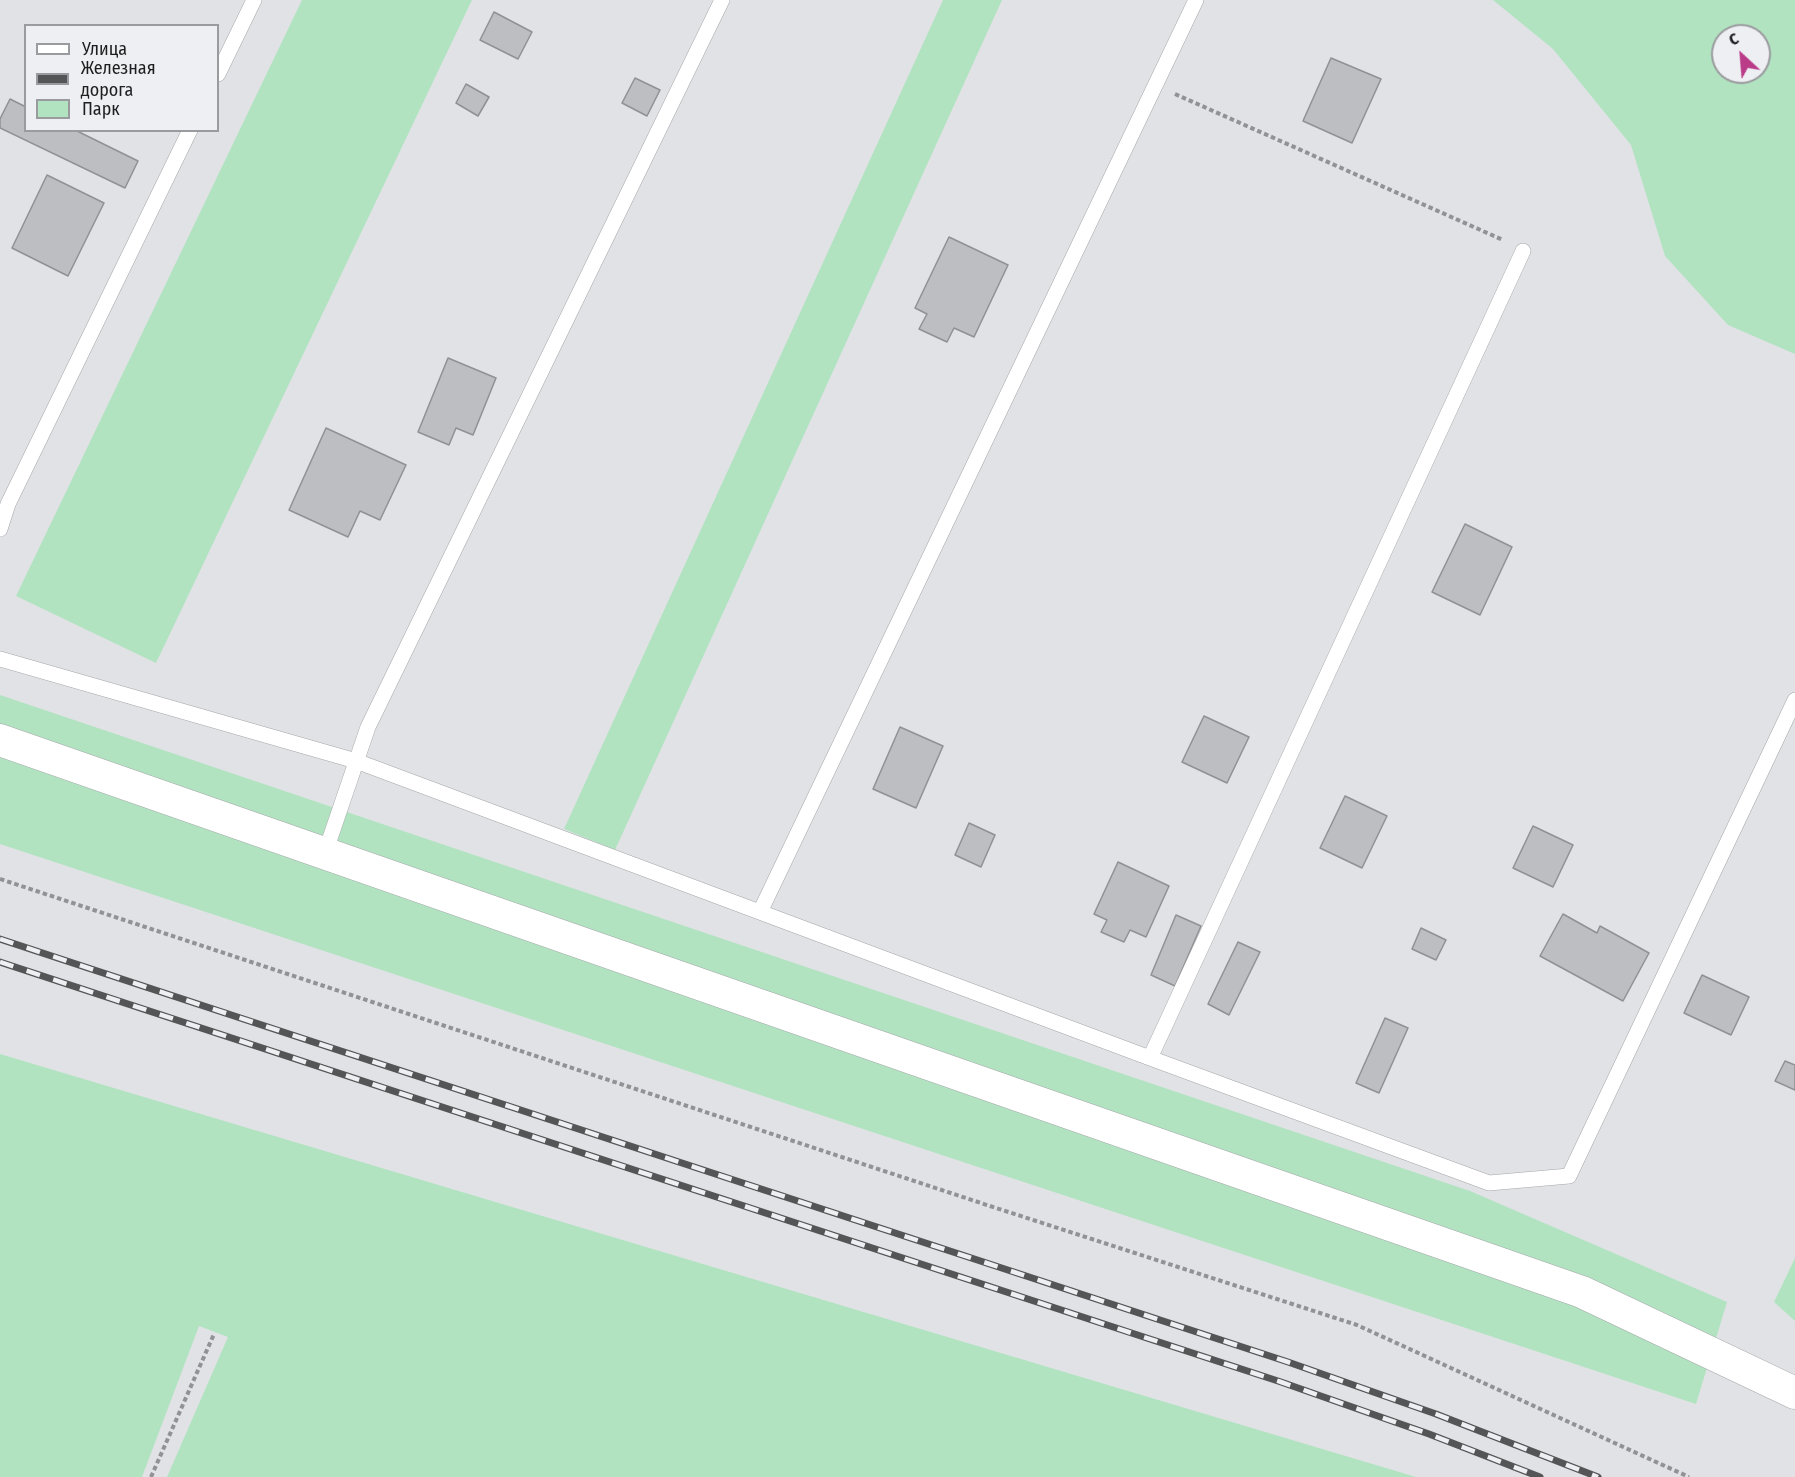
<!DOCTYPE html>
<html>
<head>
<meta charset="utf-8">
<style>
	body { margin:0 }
	#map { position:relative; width:1795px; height:1477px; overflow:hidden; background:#e1e2e5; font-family:"Fira Sans Condensed",sans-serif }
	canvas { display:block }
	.legend { position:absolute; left:24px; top:24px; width:195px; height:108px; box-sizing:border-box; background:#eeeff2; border:2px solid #9a9b9e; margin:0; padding:8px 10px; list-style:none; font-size:18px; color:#1d1e1f }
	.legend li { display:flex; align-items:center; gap:12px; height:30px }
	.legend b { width:30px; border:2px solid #9a9b9e }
	.north { position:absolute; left:1711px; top:24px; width:60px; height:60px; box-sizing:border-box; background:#eeeff2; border:2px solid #9a9b9e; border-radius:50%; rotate:334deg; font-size:16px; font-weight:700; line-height:24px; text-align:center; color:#1d1e1f }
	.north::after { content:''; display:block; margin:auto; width:21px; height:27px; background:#ba3b88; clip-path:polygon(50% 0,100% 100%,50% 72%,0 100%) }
</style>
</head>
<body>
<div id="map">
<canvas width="1795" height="1477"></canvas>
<ul class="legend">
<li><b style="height:8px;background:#fff"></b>Улица</li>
<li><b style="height:8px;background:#545556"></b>Железная дорога</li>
<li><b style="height:16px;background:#b1e3c1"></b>Парк</li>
</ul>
<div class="north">С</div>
</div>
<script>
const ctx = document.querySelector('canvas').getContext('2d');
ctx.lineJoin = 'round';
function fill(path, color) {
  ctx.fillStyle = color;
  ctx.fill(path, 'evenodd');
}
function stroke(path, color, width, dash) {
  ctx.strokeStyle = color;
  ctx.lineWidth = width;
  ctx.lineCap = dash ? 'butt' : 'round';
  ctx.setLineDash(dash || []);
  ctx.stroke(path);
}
fill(new Path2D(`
	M302 0H472L156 663 16 596Z
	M943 0H1002L615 850 564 829Z
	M1493 0H1795V354L1728 325 1665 256 1631 145 1553 49ZM1723 36H1759V72H1723Z
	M0 695 1470 1191 1727 1302 1696 1404 0 844Z
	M0 1054 1416 1477H167L228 1337 199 1326 142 1477H0Z
	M1795 1258V1321L1774 1302Z`), '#b1e3c1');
const building = new Path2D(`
	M494 12 532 32 518 59 480 40Z
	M1331 58 1381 79 1352 143 1303 121Z
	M635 78 660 90 647 116 622 103Z
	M466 84 489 97 478 116 456 103Z
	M10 99 26 107V130H75L138 161 125 188 0 128V119Z
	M47 175 104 203 68 276 12 248Z
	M949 237 1008 265 974 337 954 328 947 342 919 329 927 314 915 308Z
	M448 358 496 378 473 435 456 428 449 445 418 432Z
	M326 428 406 465 380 520 360 511 348 537 289 510Z
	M1465 524 1512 547 1480 615 1432 592Z
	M1204 716 1249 737 1227 783 1182 762Z
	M900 727 943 746 916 808 873 789Z
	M1345 796 1387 816 1362 868 1320 848Z
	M969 823 995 835 981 867 955 855Z
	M1533 826 1573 845 1553 887 1513 868Z
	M1118 862 1169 886 1146 937 1130 930 1124 942 1101 932 1107 920 1094 914Z
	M1563 914 1597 933 1600 926 1649 953 1623 1001 1540 956Z
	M1176 915 1201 926 1175 986 1151 975Z
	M1421 928 1446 940 1436 960 1412 949Z
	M1238 942 1260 952 1229 1015 1208 1004Z
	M1702 975 1749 997 1731 1035 1684 1013Z
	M1385 1018 1408 1028 1379 1093 1356 1083Z
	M1785 1061 1795 1065V1090L1775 1081Z`);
fill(building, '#bdbec1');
stroke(building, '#909194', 1.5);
const lane = new Path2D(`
	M218 74 254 0
	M0 529 8 504 190 130
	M0 659 356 761 1150 1058 1489 1183 1569 1176 1795 700
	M325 853 368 727 722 0
	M760 912 1196 0
	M1150 1058 1523 251`);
const street = new Path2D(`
	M0 740 1582 1292 1795 1393`);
stroke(lane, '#a5a7a9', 16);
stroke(street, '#a5a7a9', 33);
stroke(new Path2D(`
	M1175 94 1503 240
	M0 879 990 1206 1357 1325 1689 1477
	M151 1477 214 1334`), '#919294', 4, [4.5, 3]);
stroke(lane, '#fff', 15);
stroke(street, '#fff', 32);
const rail = new Path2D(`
	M0 939 1288 1362 1436 1414 1598 1477
	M0 962 1281 1382 1429 1434 1540 1477`);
stroke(rail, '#545556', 7);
stroke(rail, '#eeeff2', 4.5, [14]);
</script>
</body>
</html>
